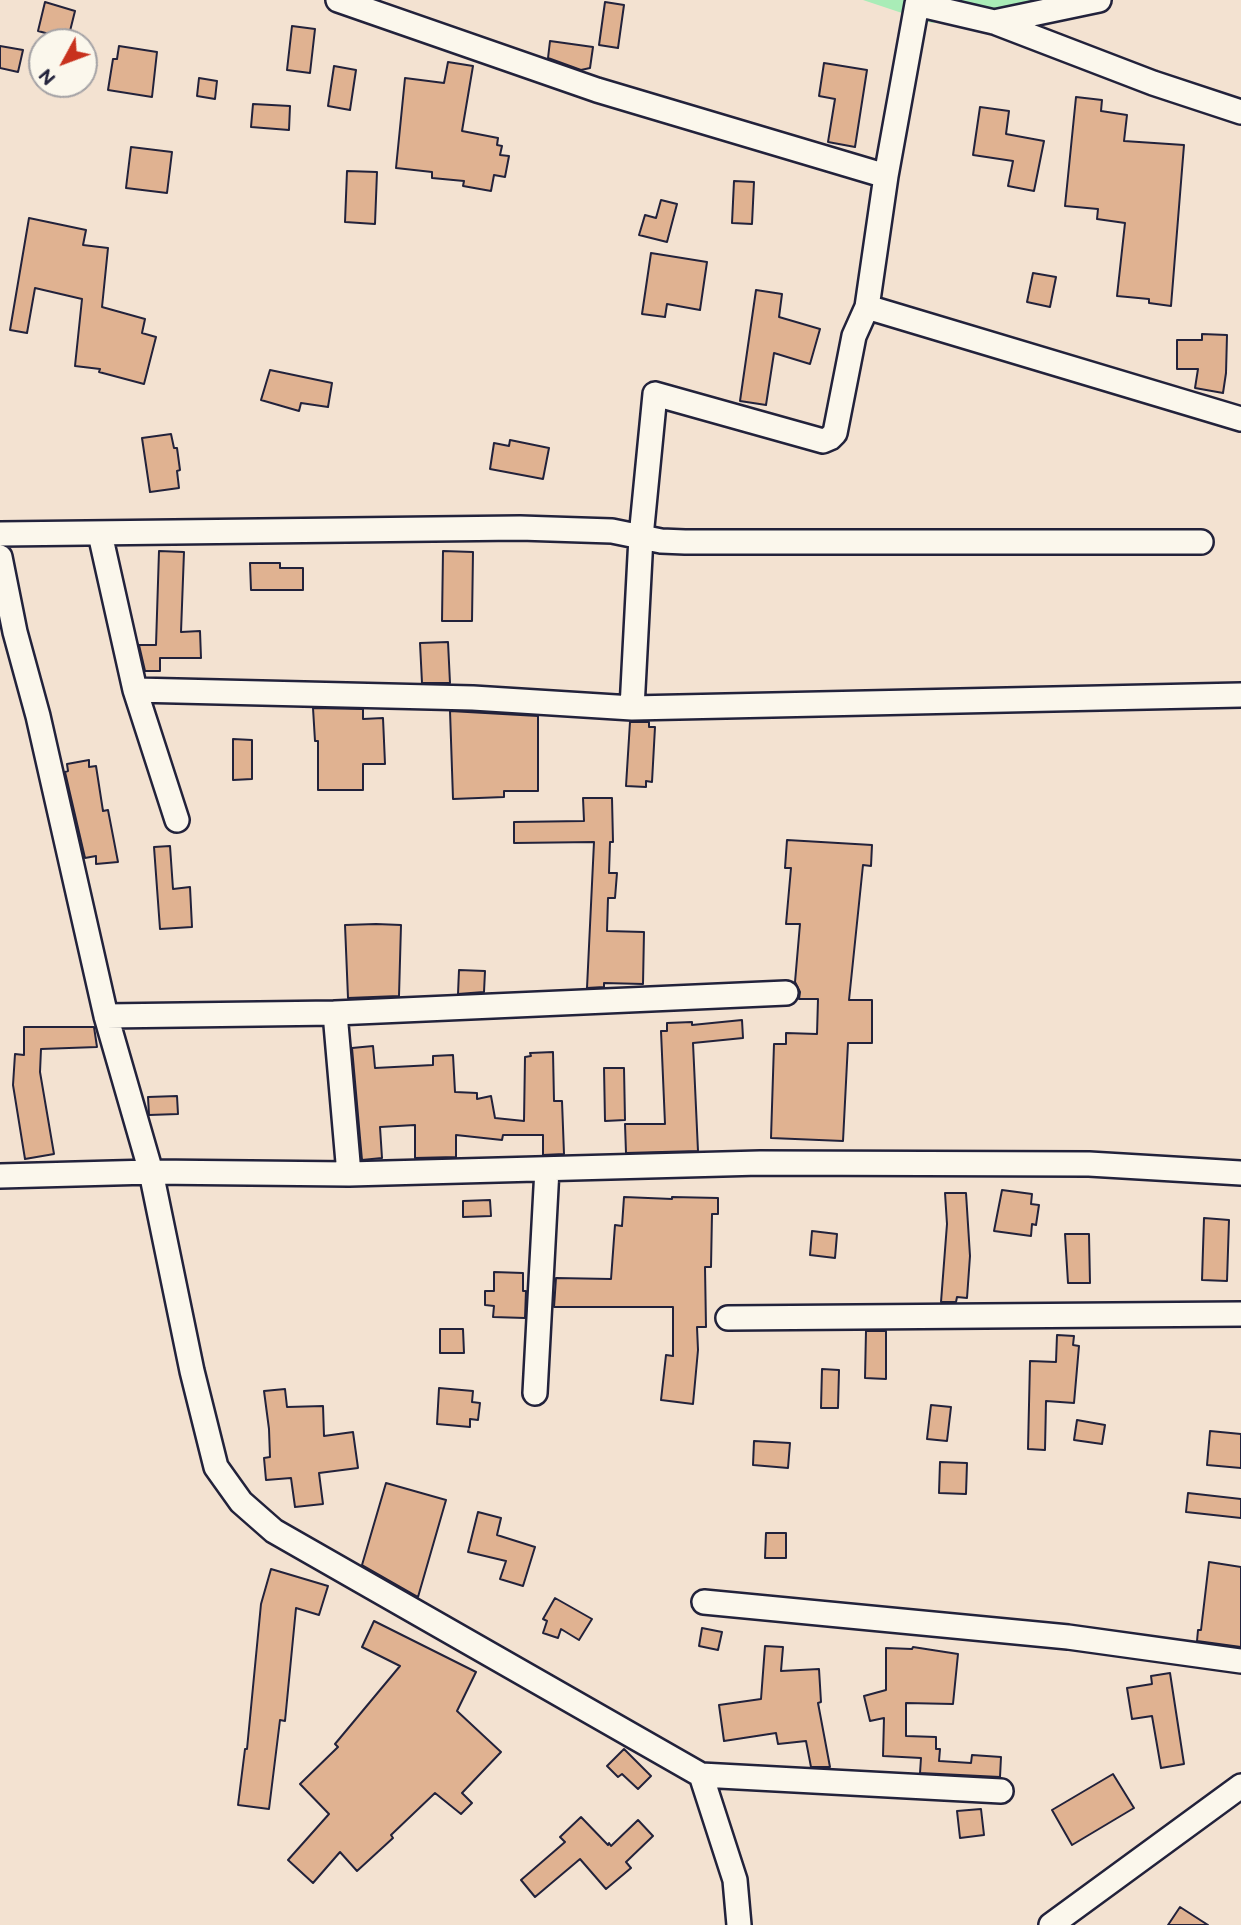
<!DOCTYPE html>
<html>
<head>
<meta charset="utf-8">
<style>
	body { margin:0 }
	#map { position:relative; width:1241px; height:1925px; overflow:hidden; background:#f3e2d1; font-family:"Balsamiq Sans",sans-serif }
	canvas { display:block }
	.north { position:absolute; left:28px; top:28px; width:70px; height:70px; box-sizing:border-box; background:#fbf7ec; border:2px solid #a4a2a5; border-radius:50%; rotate:229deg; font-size:19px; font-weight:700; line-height:28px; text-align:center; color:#22223b }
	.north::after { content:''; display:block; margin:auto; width:24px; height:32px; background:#c8321e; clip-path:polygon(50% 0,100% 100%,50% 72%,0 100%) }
</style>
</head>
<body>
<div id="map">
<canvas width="1241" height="1925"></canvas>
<div class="north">N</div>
</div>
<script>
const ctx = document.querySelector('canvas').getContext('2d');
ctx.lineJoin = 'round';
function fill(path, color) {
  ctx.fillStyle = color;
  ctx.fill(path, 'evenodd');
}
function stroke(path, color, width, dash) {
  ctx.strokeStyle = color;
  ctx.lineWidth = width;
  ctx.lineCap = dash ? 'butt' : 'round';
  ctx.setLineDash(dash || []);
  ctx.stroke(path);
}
fill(new Path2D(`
	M863 0H1037L932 23Z`), '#a9ecb7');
const building = new Path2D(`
	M45 2 75 11 68 39 38 31Z
	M605 2 624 5 618 48 599 45Z
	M292 26 315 29 310 73 287 70Z
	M550 41 593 47 590 68 581 70 548 58Z
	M0 46 23 50 18 72 0 68Z
	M119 46 157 52 152 97 108 90 113 59H117Z
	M448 62 473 66 462 131 498 138 497 145 502 146 500 155 509 156 505 177 494 175 491 191 463 186 464 181 432 178V172L396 168 405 78 444 83Z
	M824 63 867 70 855 147 828 142 835 99 819 96Z
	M334 66 356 70 350 110 328 106Z
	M199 78 217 81 215 99 197 96Z
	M1076 97 1102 100 1101 111 1127 115 1124 141 1184 145 1171 306 1149 303V299L1117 296 1125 223 1097 219 1098 209 1065 206Z
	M253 104 290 106 289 130 251 127Z
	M980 107 1009 111 1006 134 1044 141 1034 191 1008 186 1013 161 973 155Z
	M131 147 172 152 167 193 126 188Z
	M347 171 377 172 375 224 345 222Z
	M734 181 754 182 752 224 732 223Z
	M661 200 677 204 667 242 639 235 645 215 656 218Z
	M29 218 86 230 83 245 108 248 102 307 145 319 142 333 156 337 144 384 99 372 100 369 75 366 82 299 35 288 27 333 10 330Z
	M651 253 707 262 700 310 667 304 665 317 642 314Z
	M1033 273 1056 277 1050 307 1027 302Z
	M756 290 782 294 779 317 820 329 810 364 774 353 766 405 740 401Z
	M1202 334 1227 335 1226 373 1223 393 1195 388 1198 369H1177V340H1202Z
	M270 370 332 383 328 407 301 403 299 411 261 400Z
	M171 434 174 448H177L180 470 177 471 179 488 150 492 142 438Z
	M510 440 549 448 543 479 490 469 494 443 509 446Z
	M159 551 184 552 181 632 200 631 201 658H160V671H145L139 645H156Z
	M443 551 473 552 472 621H442Z
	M250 563H280V568H303V590H251Z
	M448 642 450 683H422L420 643Z
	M313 708 363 709V719L383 718 385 764H363V790H318V741H315Z
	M450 711 538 716V791H504V797L453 799Z
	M630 722H649V727H655L652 782 646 781V787L626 786Z
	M233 739 252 740V779L233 780Z
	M89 760V767L96 766 103 811 108 810 118 862 96 864V856L85 858 65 772 68 771 67 764Z
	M583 798H612L613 842H610L609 873H617L615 898H608L607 931 644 932 643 984 604 983V987L587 988 594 842 514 843V822L584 821Z
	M787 840 872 845 871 866 863 865 849 1000H872V1043H848L843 1141 771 1138 774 1044H786V1033L817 1034 818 999H799L800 992 795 982 800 924H786L791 868H785Z
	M170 846 173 889 190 887 192 927 160 929 154 847Z
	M376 924 401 925 399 996 348 998 345 925Z
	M459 970 485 971 484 992 458 994Z
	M742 1020 743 1038 693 1043 698 1151 626 1153 625 1124H665L661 1031H667V1023L692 1022V1025Z
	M24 1027H94L97 1047 41 1049 40 1072 54 1154 25 1159 13 1085 15 1054 24 1055Z
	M373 1046 375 1068 433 1065V1056L453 1055 455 1092 477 1093V1099L491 1096 495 1118 524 1121 525 1057 531 1056 530 1053 553 1052 554 1101H562L564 1154 543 1155V1135H503L502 1140 456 1135V1157L415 1158V1125L380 1127 382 1158 362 1160 352 1048Z
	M604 1068H624L625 1120 605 1121Z
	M177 1096 178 1114 149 1115 148 1097Z
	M1002 1190 1032 1194 1031 1204 1039 1205 1036 1225 1032 1224 1031 1236 994 1231Z
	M945 1193H966L970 1256 967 1298 957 1297 956 1302H941L947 1224Z
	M624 1197 672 1199V1197L718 1198V1214H712L711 1267H705L706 1327H697L698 1350 693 1404 661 1400 666 1355 673 1356V1307H554L556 1278 611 1279 615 1225 622 1226Z
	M490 1200 491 1216 463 1217V1201Z
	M1204 1218 1229 1220 1227 1281 1202 1280Z
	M812 1231 837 1234 835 1258 810 1255Z
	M1065 1234H1089L1090 1283H1068Z
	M494 1272 523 1273V1291H526L525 1318 493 1317 494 1306 485 1305V1291H494Z
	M440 1329H463L464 1353H440Z
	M866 1331H886V1379L865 1378Z
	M1057 1335 1074 1336 1073 1345 1079 1346 1074 1403 1046 1401 1045 1450 1028 1449 1030 1361 1056 1362Z
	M822 1369 839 1370 838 1408H821Z
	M439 1388 473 1391 472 1402 480 1403 478 1420 470 1419V1427L437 1424Z
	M285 1389 287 1407 323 1406 324 1436 353 1432 358 1468 319 1473 323 1504 295 1507 291 1478 266 1480 264 1458 270 1457 269 1429 264 1391Z
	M931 1405 951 1407 947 1441 927 1439Z
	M1077 1420 1105 1425 1102 1444 1074 1440Z
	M1210 1431 1241 1434V1468L1207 1465Z
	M754 1441 790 1443 788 1468 753 1465Z
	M940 1462 967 1463 966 1494 939 1493Z
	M386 1483 446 1500 418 1597 362 1565Z
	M1188 1493 1241 1499V1518L1186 1512Z
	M478 1512 501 1518 497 1535 535 1547 523 1586 500 1579 506 1561 468 1552Z
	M766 1533H786V1558H765Z
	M1209 1562 1241 1567V1647L1197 1641 1198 1630H1201Z
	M271 1569 328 1586 319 1615 296 1608 285 1721 280 1720 269 1809 238 1805 245 1749H247L261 1604Z
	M555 1598 592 1619 579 1640 561 1629 558 1638 543 1633 547 1621 543 1619Z
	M374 1621 476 1672 457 1711 501 1752 462 1793 472 1803 461 1814 435 1793 391 1835 393 1838 357 1871 340 1852 313 1883 288 1860 329 1814 300 1784 338 1747 335 1744 400 1666 362 1647Z
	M702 1628 722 1632 718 1650 699 1646Z
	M765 1646 783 1647 781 1671 819 1669 821 1702 818 1703 830 1767H811L806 1741 778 1744 776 1733 724 1741 719 1705 761 1699Z
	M913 1647 958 1654 953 1704 906 1703V1736L936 1737V1749H940L939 1761 971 1763 972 1755 1001 1757 1000 1777 920 1773 921 1758 883 1756 884 1718 870 1721 864 1696 886 1690V1648L912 1649Z
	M1170 1673 1184 1764 1161 1768 1152 1716 1132 1719 1127 1688 1152 1684 1151 1676Z
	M624 1749 651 1776 638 1789 622 1774 618 1777 607 1766Z
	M1113 1774 1134 1808 1072 1845 1052 1810Z
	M981 1809 984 1835 960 1838 957 1811Z
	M581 1817 608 1845 609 1843 611 1846 638 1820 653 1836 626 1862 631 1868 606 1889 580 1859 535 1897 521 1880 565 1842 560 1837Z
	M1180 1907 1208 1925H1168Z`);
fill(building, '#e0b291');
stroke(building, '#22223b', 2);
const minor = new Path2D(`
	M338 0 597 90 886 176
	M994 22 1099 0
	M867 307 1241 419
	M0 534 520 528 612 531 661 541 685 542H1201
	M100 534 135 690 473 698 632 708 1241 695
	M0 557 15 632 38 716 106 1016 151 1172 192 1371 216 1467 241 1502 274 1531 701 1775 735 1880 739 1925
	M135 690 177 820
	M632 708 641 537 655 394 823 441 830 438 835 433 854 336 867 307 886 176 917 4 994 22 1153 83 1241 112
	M335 1013 349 1174
	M106 1016 335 1013 786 993
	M0 1176 151 1172 349 1174 760 1163 1089 1164 1241 1173
	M728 1318 1241 1314
	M535 1393 547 1169
	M704 1602 1068 1637 1241 1661
	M701 1775 1001 1791
	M1051 1925 1241 1786`);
stroke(minor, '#22223b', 28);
stroke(minor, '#fbf7ec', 23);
</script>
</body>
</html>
